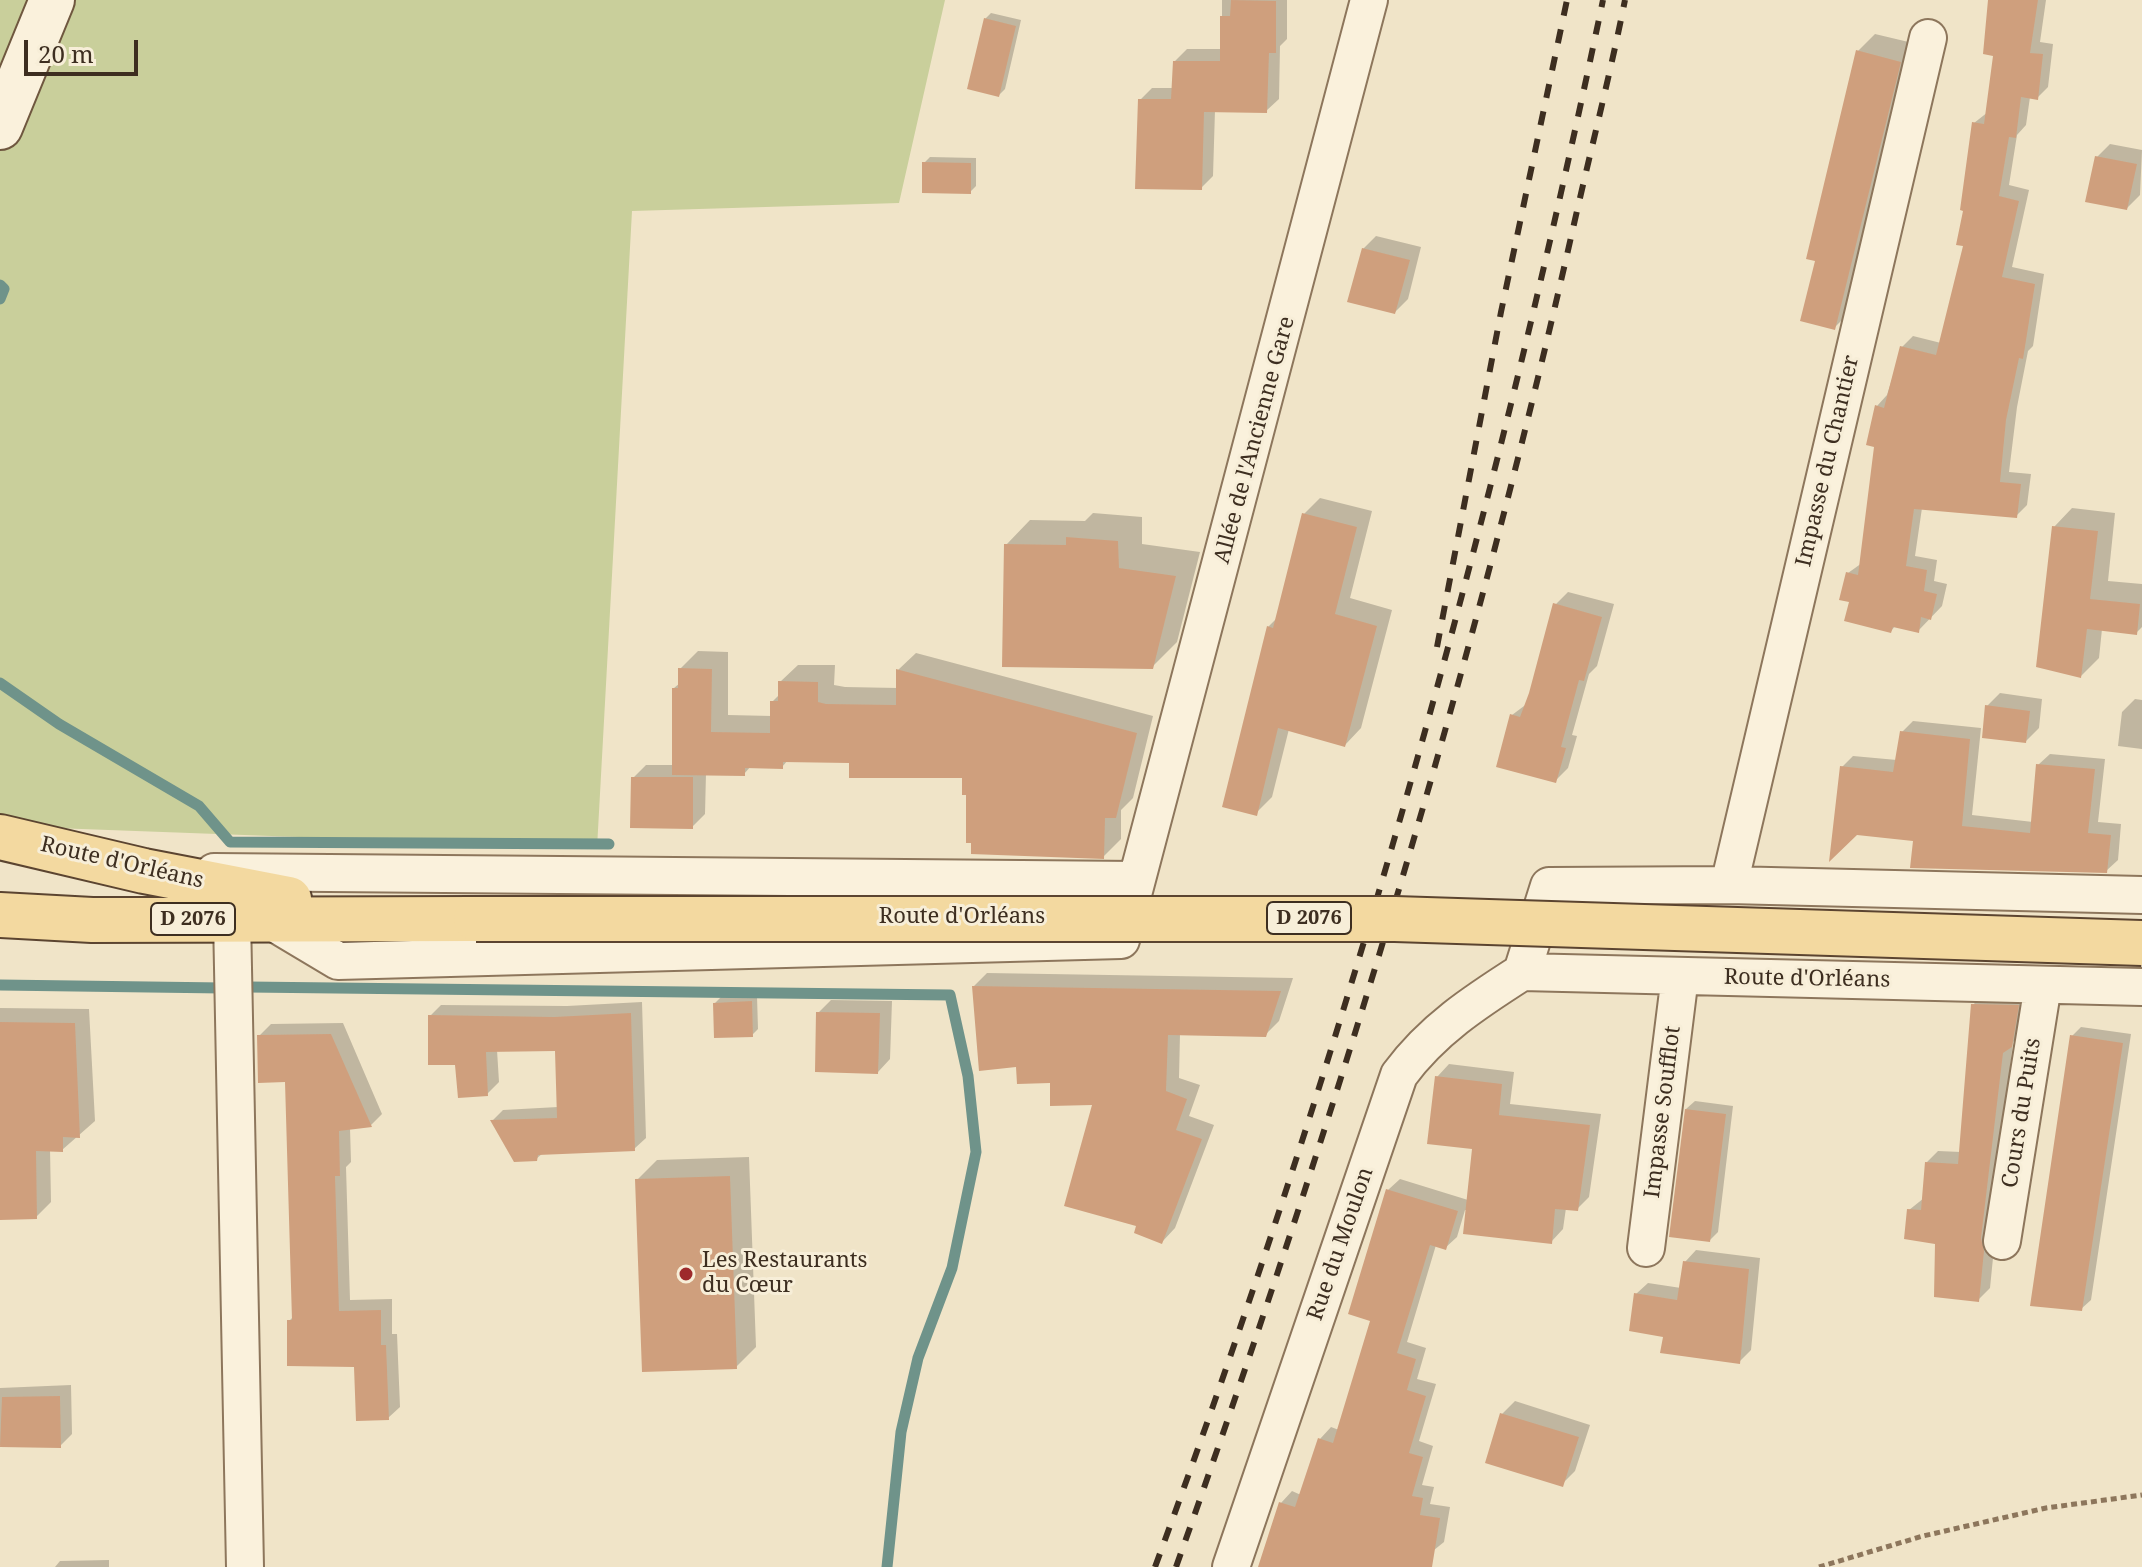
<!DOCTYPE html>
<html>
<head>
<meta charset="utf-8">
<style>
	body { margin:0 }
	#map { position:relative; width:2142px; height:1567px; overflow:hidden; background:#f0e4c8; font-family:"Noto Serif",serif }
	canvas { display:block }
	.scale { position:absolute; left:24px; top:40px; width:114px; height:36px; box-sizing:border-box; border:4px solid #3d2e20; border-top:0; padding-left:10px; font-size:24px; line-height:28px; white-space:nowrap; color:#3d2e20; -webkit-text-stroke:6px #f7eed8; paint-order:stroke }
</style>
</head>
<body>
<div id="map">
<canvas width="2142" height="1567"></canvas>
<div class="scale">20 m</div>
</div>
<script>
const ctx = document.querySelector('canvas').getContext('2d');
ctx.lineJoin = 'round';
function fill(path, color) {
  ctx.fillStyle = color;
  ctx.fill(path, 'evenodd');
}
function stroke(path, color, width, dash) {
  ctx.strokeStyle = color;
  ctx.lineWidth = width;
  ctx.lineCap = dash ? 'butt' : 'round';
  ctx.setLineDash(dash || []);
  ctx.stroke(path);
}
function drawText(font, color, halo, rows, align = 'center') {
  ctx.font = font + ' "Noto Serif",serif';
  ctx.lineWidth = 6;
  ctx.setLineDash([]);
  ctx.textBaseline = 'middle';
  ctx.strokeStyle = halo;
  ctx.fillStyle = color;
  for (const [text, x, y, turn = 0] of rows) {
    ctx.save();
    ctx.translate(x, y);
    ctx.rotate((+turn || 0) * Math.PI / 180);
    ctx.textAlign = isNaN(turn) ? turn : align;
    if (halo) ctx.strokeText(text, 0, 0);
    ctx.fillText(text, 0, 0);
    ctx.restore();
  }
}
fill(new Path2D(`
	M0 0H945L899 203 632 211 597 848 0 826Z`), '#c9cf9b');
fill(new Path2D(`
	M1222 0H1287V39L1280 46 1279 99 1266 111 1215 110 1213 176 1201 188 1140 100 1152 88H1174L1175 61 1187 49H1222Z
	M1990 0H2046L2040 42 2053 44 2048 87 2037 98 2030 97 2026 125 2017 135 2009 185 2029 190 2012 267 2044 274 2033 346 2028 351 2017 407 2009 472 2031 474 2027 505 2016 516 1922 508 1915 556 1937 560 1934 581 1947 584 1942 606 1918 631 1896 625 1891 631 1852 601 1848 573 1862 563 1876 446 1877 406 1887 395 1902 347 1913 336 1941 343 1965 245 1974 123 1988 112 1995 54 1985 53Z
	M991 13 1021 20 1005 89 999 95 985 19Z
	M1875 34 1917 44 1852 310 1834 328 1858 51Z
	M2110 144 2142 150 2140 195 2127 208 2097 157Z
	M930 157 976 158V186L970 192 924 163Z
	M1376 236 1421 247 1408 299 1395 312 1363 249Z
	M1320 498 1372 511 1350 598 1392 610 1361 728 1345 745 1289 729 1272 797 1256 813 1268 627 1278 617 1304 514Z
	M2072 508 2115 513 2108 581 2142 584V627L2136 633 2102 629 2099 658 2081 676 2054 527Z
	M1093 513 1142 517V544L1200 552 1177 642 1152 667 1006 545 1030 520 1085 521Z
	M1568 592 1614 604 1597 666 1589 674 1572 735 1577 736 1568 768 1555 781 1512 715 1528 703 1555 605Z
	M698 651 728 652V715L772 716V702L780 694V682L798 665H835L834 685 845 687 898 688V670L916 653 1153 716 1133 798 1121 810V839L1103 857 968 793 964 776 851 761 788 760 782 767 751 766 744 774 706 773 705 814 692 827 633 778 646 765H674V688L680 683V669Z
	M2000 693 2042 699 2039 728 2026 741 1987 706Z
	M2135 699 2142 700V749L2118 746 2122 712Z
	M1913 721 1981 728 1972 815 2033 822 2038 765 2050 754 2105 759 2098 822 2121 824 2118 860 2106 871 1915 839 1842 767 1853 756 1897 760 1902 732Z
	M987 973 1293 978 1279 1021 1265 1035 1180 1034 1179 1078 1200 1085 1189 1116 1214 1125 1175 1228 1162 1242 1139 1224 1095 1103 1018 1065 974 986Z
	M1984 993 2029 994 2023 1033 2013 1042 1992 1225 1995 1238 1990 1288 1978 1300 1909 1210 1924 1198 1927 1162 1938 1151 1961 1152 1973 1005Z
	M757 996 758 1029 752 1035 715 1003 721 997Z
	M831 1000 892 1001 890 1059 878 1072 818 1013Z
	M642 1002 646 1138 634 1149 543 1153 536 1159 492 1121 503 1110 558 1107 557 1049 497 1050 499 1082 487 1094 457 1063 430 1016 441 1005 567 1006Z
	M0 1008 89 1009 95 1121 62 1150 50 1149 51 1202 36 1217 0 1218Z
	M343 1023 382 1114 371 1125 350 1128 351 1162 346 1167 350 1300 392 1299V1334H397L400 1407 388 1418 356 1365 289 1321 294 1316 287 1080 259 1036 271 1024Z
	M2081 1027 2131 1034 2091 1300 2081 1309 2072 1036Z
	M1449 1064 1514 1072 1510 1104 1601 1114 1589 1197 1577 1209 1566 1208 1563 1229 1551 1242 1465 1210 1457 1237 1445 1248 1436 1245 1407 1342 1426 1348 1417 1379 1436 1384 1419 1441 1433 1446 1422 1485 1434 1487 1430 1504 1450 1507 1444 1542 1413 1567H1259L1281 1503 1292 1491 1301 1495 1320 1439 1331 1427 1339 1430 1373 1320 1388 1190 1400 1179 1468 1200 1474 1148 1437 1077Z
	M1695 1101 1733 1106 1718 1232 1710 1240 1686 1109Z
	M749 1157 756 1347 736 1367 637 1180 657 1160Z
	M1696 1250 1760 1258 1751 1350 1739 1362 1665 1335 1636 1294 1648 1283 1681 1288 1685 1262Z
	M71 1385 72 1434 60 1446 0 1445V1388Z
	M1515 1401 1590 1425 1575 1471 1562 1484 1502 1414Z
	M109 1560V1567H55L60 1561Z`), '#0003');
stroke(new Path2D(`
	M0 285 4 289 0 299
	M0 683 59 724 199 806 230 842 609 844
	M0 985 223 988
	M248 987 950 995 968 1076 976 1152 952 1268 918 1358 901 1432 887 1567`), '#6f938a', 11);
fill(new Path2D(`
	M1231 0 1276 1V53H1269L1267 113 1204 112 1202 190 1135 189 1138 99H1171L1173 61H1220V16H1230Z
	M1988 0H2038L2030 53 2043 54 2038 100 2021 97 2016 138 2009 137 1999 196 2019 201 2002 277 2035 284 2023 359 2019 358 2006 420 2000 482 2021 484 2017 518 1914 509 1906 566 1927 570 1924 591 1937 594 1931 620 1921 617 1919 633 1893 627 1891 633 1844 621 1849 602 1839 600 1846 572 1858 575 1874 447 1866 445 1875 405 1884 408 1900 346 1936 355 1963 246 1956 245 1963 211 1960 210 1972 122 1984 124 1993 56 1983 54Z
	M984 18 1016 26 999 97 967 89Z
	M1856 50 1901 62 1835 330 1800 321 1815 261 1806 259Z
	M2095 156 2137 164 2127 210 2085 202Z
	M922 162 971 163V194L922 193Z
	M1362 248 1410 260 1395 314 1347 302Z
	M1302 513 1357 527 1335 614 1377 626 1345 747 1278 728 1257 816 1222 807 1267 626 1273 628Z
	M2052 526 2098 531 2090 599 2140 604 2137 635 2087 629 2081 678 2036 667Z
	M1066 537 1118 541 1119 568 1176 576 1153 669 1002 667 1004 544 1066 545Z
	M1553 603 1602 617 1584 681 1579 680 1561 747 1566 748 1556 783 1496 767 1510 714 1520 717 1529 693Z
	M678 668 712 669 711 732 770 733V701H778V681L818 682V702L826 704 896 705V669L1137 733 1116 818H1105L1104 859 971 854V843H966V795H962V778H849V763L783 762V769L745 768V776L672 775V688H678Z
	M1985 705 2030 711 2026 743 1982 738Z
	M1900 731 1970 739 1962 826 2030 833 2036 764 2095 769 2088 833 2111 835 2107 873 1910 868 1913 841 1857 835 1829 862 1840 766 1893 772Z
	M631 777H693V829L630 828Z
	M972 986 1281 991 1266 1037 1168 1035 1166 1091 1187 1099 1176 1130 1202 1139 1162 1244 1134 1233 1136 1226 1064 1206 1092 1105 1050 1106V1083L1017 1084 1016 1067 979 1071Z
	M752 1001 753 1037 714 1038 713 1003Z
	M1971 1004 2019 1005 2012 1047 2003 1053 1981 1238 1984 1251 1979 1302 1934 1297 1935 1244 1904 1239 1907 1209 1921 1210 1925 1162 1958 1164Z
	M816 1012 880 1013 878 1074 815 1072Z
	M631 1013 635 1151 538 1155 537 1161 514 1162 490 1120 557 1118 555 1051 486 1052 488 1096 458 1098 455 1065H428V1015L554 1017Z
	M0 1022 75 1023 80 1138 63 1137V1152L36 1151 37 1219 0 1220Z
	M331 1034 372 1127 339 1131 340 1176H335L339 1311 381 1310V1345H386L389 1420 356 1421 354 1367 287 1366V1320H292L285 1082 258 1083 257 1035Z
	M2070 1035 2123 1043 2082 1311 2030 1306Z
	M1435 1076 1502 1084 1499 1115 1590 1125 1578 1211 1555 1209 1552 1244 1463 1234 1472 1149 1427 1144Z
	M1685 1109 1726 1114 1710 1242 1669 1237Z
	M730 1176 737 1369 642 1372 635 1179Z
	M1386 1189 1458 1211 1446 1250 1430 1245 1397 1353 1416 1359 1407 1390 1426 1396 1409 1453 1423 1457 1412 1496 1423 1498 1420 1515 1440 1518 1432 1567H1258L1279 1502 1295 1507 1318 1438 1333 1443 1370 1321 1348 1314Z
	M1683 1261 1749 1269 1740 1364 1660 1353 1663 1337 1629 1331 1634 1293 1677 1300Z
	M60 1396 61 1448 0 1447 2 1397Z
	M1500 1413 1579 1437 1563 1487 1485 1463Z`), '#cf9f7d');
const minor = new Path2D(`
	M214 872 1136 880
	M1729 885 1928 38
	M232 918 245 1567
	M266 918 338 961 1121 940 1369 0
	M1522 972 1549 886 1729 885 2142 895
	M1522 972 2142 987
	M2002 1241 2043 985
	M1646 1248 1680 976
	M1231 1567 1399 1075C1432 1030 1475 1002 1522 972`);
const secondary = new Path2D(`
	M0 127 52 0`);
const primary = new Path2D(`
	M0 837 144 871 289 899
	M0 915 92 920 476 919`);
stroke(minor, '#8d765c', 40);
stroke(secondary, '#6f573f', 48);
stroke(primary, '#5b4430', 48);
stroke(new Path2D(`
	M1819 1567 1923 1536 2046 1508 2142 1495`), '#8d765c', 5, [6, 4]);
stroke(minor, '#faf1dc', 36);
stroke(secondary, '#faf1dc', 44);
stroke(primary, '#f3d9a0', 44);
stroke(new Path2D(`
	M1437 647 1501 312 1567 0
	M1155 1567C1343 1058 1492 531 1603 0
	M1176 1567C1333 1126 1471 681 1574 224 1591 149 1610 75 1625 0`), '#3d2e20', 6, [14, 14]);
const primaryBridge = new Path2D(`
	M476 919H1395L2142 943`);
stroke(primaryBridge, '#5b4430', 48, []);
stroke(primaryBridge, '#f3d9a0', 44);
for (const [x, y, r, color] of [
	[686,1274,8,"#9e2a2b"]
]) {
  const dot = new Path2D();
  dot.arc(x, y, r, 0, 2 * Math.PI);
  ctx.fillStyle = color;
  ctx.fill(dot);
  stroke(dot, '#f7eed8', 3);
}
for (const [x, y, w] of [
	[1309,918,84],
	[193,919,84]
]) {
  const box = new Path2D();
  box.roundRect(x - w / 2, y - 16, w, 32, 6);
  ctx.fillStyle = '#f7eed8';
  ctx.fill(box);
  stroke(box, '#3d2e20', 2);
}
drawText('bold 20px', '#3d2e20', null, [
	["D 2076",1309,918],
	["D 2076",193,919]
]);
drawText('22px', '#3d2e20', '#f7eed8', [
	["Allée de l'Ancienne Gare",1255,440,-75],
	["Impasse du Chantier",1828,461,-77],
	["Route d'Orléans",122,863,13],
	["Route d'Orléans",962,917],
	["Route d'Orléans",1807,979,1],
	["Impasse Soufflot",1663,1112,-83],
	["Cours du Puits",2022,1113,-81],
	["Rue du Moulon",1341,1244,-71]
]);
drawText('22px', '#3d2e20', '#f7eed8', [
	["Les Restaurants",702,1261],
	["du Cœur",702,1286]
], 'left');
</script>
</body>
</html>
